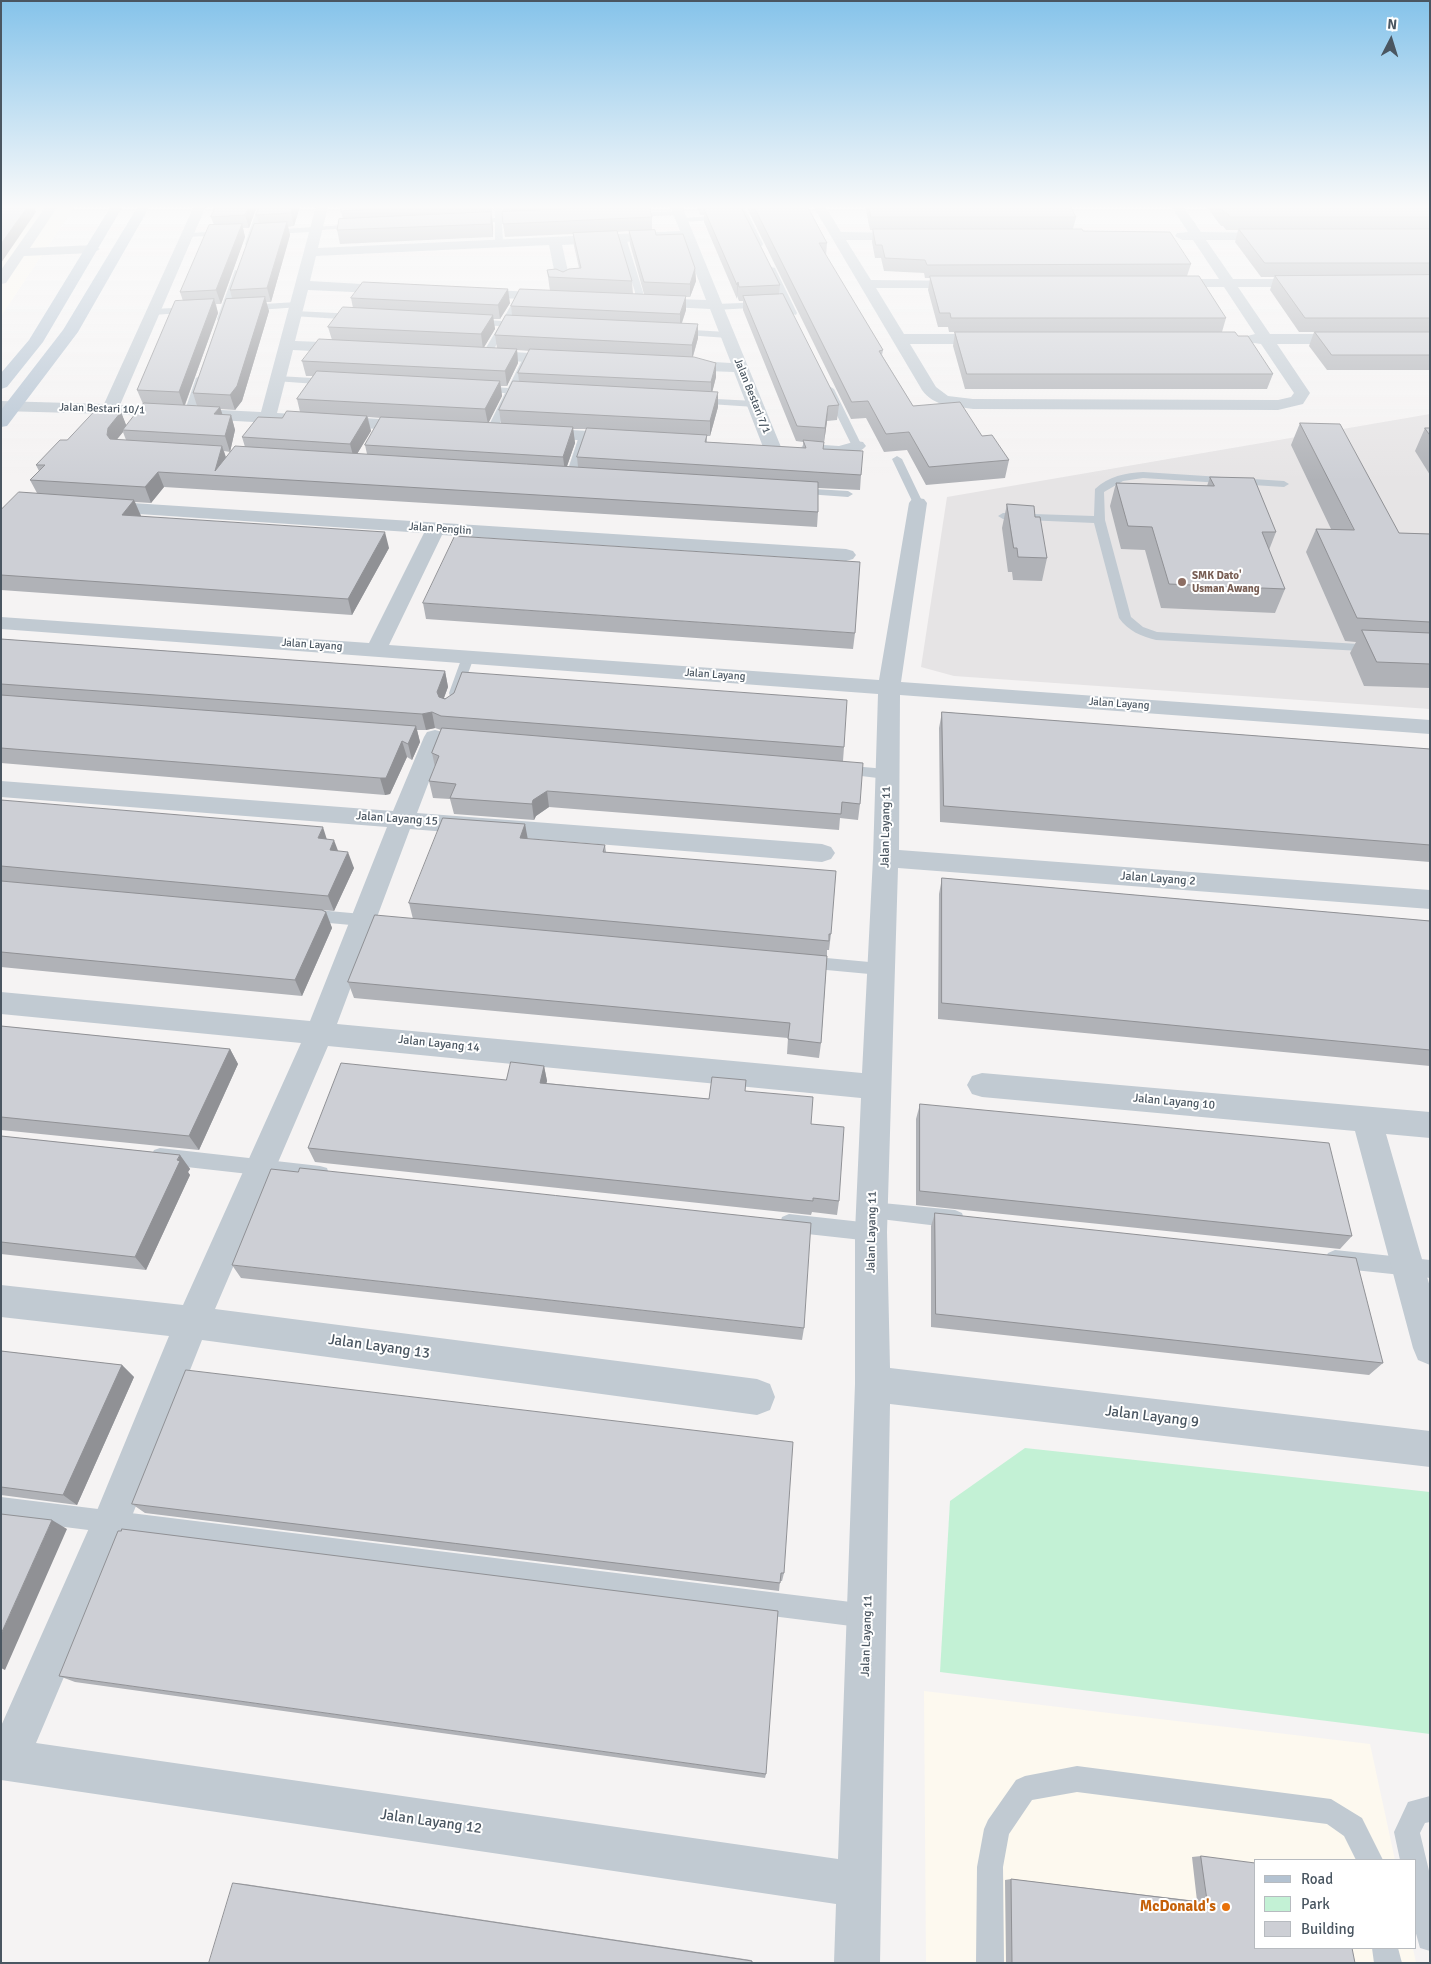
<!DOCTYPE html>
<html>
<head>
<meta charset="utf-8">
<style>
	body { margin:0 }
	#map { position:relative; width:1431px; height:1964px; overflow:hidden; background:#f5f3f3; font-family:Signika,sans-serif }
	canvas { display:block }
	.frame { position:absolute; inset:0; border:2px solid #4a5661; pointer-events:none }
	.legend { position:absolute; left:1254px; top:1859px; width:162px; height:90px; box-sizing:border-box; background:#fff; border:1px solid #b7bbc0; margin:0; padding:6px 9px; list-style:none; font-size:15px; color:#4a5661 }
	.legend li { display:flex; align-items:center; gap:10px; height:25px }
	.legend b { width:25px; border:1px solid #b7bbc0 }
	.north { position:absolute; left:1366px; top:15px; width:50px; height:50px; -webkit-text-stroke:4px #fff; paint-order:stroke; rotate:5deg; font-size:14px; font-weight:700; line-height:20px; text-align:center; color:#4a5661 }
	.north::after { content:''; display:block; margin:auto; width:18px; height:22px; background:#4a5661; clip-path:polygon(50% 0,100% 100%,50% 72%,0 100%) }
</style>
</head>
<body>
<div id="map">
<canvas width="1431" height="1964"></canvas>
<div class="frame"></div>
<ul class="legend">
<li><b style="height:6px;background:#b3c2d1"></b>Road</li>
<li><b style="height:14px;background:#c3f1d5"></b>Park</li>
<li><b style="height:14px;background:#cdcfd5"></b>Building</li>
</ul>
<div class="north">N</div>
</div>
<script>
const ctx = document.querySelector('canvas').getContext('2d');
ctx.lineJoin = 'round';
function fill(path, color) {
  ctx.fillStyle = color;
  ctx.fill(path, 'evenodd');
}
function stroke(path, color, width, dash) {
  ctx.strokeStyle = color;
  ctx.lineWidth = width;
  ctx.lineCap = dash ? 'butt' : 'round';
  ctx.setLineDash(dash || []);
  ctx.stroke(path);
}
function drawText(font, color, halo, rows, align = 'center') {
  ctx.font = font + ' Signika,sans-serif';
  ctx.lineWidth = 4;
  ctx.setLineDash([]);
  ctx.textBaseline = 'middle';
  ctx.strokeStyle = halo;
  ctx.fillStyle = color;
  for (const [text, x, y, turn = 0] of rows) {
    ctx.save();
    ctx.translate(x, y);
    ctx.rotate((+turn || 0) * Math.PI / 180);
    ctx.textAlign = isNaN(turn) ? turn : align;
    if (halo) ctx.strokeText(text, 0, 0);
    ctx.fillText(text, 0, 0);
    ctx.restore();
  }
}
fill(new Path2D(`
	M1 206H75L1 316Z
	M924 1691 1370 1744 1395 1860H1255V1948H1413L1416 1963H926Z`), '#fdf9ef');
fill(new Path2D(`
	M1430 414V709L954 676 921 667 947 497Z`), '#e6e4e5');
fill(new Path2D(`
	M1025 1448 1430 1492V1734L940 1672 950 1501Z`), '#c3f1d5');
fill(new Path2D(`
	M258 206H266L253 244 246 246 245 244Z
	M494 206H502V218L524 217 528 219 524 221 502 222 503 244 499 246 495 244V222L471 223 467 221 471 219 495 218Z
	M736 206H744L763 244 762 246 755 244Z
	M682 211 683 213 679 215 629 217 625 215 629 213Z
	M726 215H729V219L682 222 678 220 682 218Z
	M359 224H362V228L320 230 316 232 267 234 263 232 267 230Z
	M225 231H228V235L188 237 184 235 188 233Z
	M619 236 626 238 643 292 642 303 635 301V292L618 238Z
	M768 266 775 268 797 313 796 315 789 313 767 268Z
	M235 270 242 272 225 319 218 321 217 319Z
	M520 293 524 296 510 321H522L526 324 522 327 507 326 489 358H483L481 356 499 326 472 325 468 322 472 319 502 321 516 296Z
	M297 302 301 305 300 307 245 311 241 308 245 305Z
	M765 302 768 303V307L716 310 712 307 716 304Z
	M193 307 197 310 196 312 153 315 149 312 153 309Z
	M295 311 357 314 361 317 357 320 292 316V312Z
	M676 329 727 332 731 335 727 338 673 334V330Z
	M528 355 533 358 517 388 530 389 535 392 530 395 515 394 495 433H487L486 431 505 393 480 392 475 389 480 386 508 388 523 358Z
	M201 375 206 378 194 413 189 416 186 415 184 413 196 378Z
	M278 376 330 379 335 382 330 385 275 381 273 379Z
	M829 386 834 389 862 446 861 448 857 449 852 446 824 389Z
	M697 398 755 401 760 404 755 407 694 403 692 401Z
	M584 433 589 436 575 478 570 481 566 480 565 478 579 436Z
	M897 456 902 459 923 503 922 505 918 506 913 503 892 459Z
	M1143 472 1284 481 1289 484 1284 487 1143 478 1123 481 1104 492 1105 520 1131 617 1143 627 1157 632 1376 645 1380 646 1382 649 1380 652 1156 640C1141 636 1128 631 1119 618L1094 523 1003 519 998 516 1003 513 1094 516 1095 489C1109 476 1125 473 1143 472Z
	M797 488 848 491 853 494 848 497 793 493 792 491Z
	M468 653 474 657 461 693 455 697 450 696 449 693 462 657Z
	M841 765 886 769 891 771 893 774 891 777 886 779 836 773 834 770 836 767Z
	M307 909 373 915 379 917 381 921 379 925 373 927 307 921 302 919 299 915 302 911Z
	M805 956 880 963 886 965 888 969 886 973 880 975 805 968 799 966 797 962 799 958Z
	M160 1148 320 1166 327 1168 329 1174 327 1180 320 1182 160 1164 154 1162 151 1156 154 1150Z
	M872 1202 955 1210 962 1213 964 1219 962 1225 955 1228 872 1218 865 1216 863 1210 865 1204Z
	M789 1214 871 1223 878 1226 881 1232 878 1238 871 1241 789 1232 782 1229 780 1223 782 1217Z
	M1335 1250 1430 1260V1278L1335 1268 1328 1265 1325 1259 1328 1253Z
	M1 1497 867 1604 875 1608 879 1616 875 1624 867 1628 1 1519Z
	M1077 1766 1331 1799 1362 1818 1383 1860H1356L1344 1836 1327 1824 1077 1792 1032 1800 1009 1834 1003 1867 1004 1963H976L977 1867 984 1829 988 1820 1016 1780 1025 1776Z
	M1430 1796V1822L1425 1823 1420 1833 1430 1875V1951L1420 1948 1415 1930V1860H1400L1394 1832 1408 1802Z
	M1372 1948H1398L1402 1963H1374Z`), '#c1cad2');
fill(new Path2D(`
	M46 206H58L30 248 93 245 100 249 93 253 24 256 6 283 1 284V270Z
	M194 206H206L120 405 261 412 316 206H328L318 248 680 231 670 206H682L781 447 778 451 772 452 766 451 763 447 734 372 680 370 674 368 672 365 674 362 680 360 731 363 710 309 649 306 644 305 642 302 644 299 649 298 706 300 683 239 562 245 570 280 563 284 556 280 549 245 316 256 310 281 397 286 402 287 404 290 402 293 397 294 308 290 295 341 350 343 355 345 358 348 355 351 350 353 293 350 277 413 415 421 421 422 423 426 421 430 415 431 110 414 1 411V401L104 404Z
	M813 206H825L841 232 914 233 916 236 914 239 909 240H846L871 280 971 281 973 284 971 287 966 288H876L904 334H992L997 336 1000 339 997 342 992 344H910L936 387 948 396 973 399 1278 400 1291 397 1294 393 1261 344 1247 342 1244 339 1247 336 1255 334 1224 287H1166L1161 286 1159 283 1161 280 1166 279H1219L1193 240H1182L1175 236 1177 233 1188 232 1171 206H1183L1201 232 1279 233 1281 236 1274 240H1206L1233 279H1308L1313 280 1315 283 1313 286 1308 287H1238L1270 334H1349L1354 336 1357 339 1354 342 1349 344H1277L1310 393 1303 404 1278 410 973 409C954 406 934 407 922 390Z
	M472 289 554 293 559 294 561 297 559 300 554 301 467 296 465 293 467 290Z
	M480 350 562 355 568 357 570 360 568 363 562 365 475 358 472 355 475 352Z
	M537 428 622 433 628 434 631 438 628 442 622 443 531 437 529 433 531 429Z
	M857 441 863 442 866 446C856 460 817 456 803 453L800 449 803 445 809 444 839 446Z
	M918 498 924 499 927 503 901 682 1430 720V734L900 695 899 850 1430 890V909L898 868 887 1232 890 1368 1430 1431V1467L890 1404 880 1963H834L836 1904 1 1780V1726L98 1508 169 1336 1 1317V1285L183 1305 301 1043 1 1014V992L310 1021 387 827 1 797V781L393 811 424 737 427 732 435 730 443 732 446 737 417 813 822 844 831 847 835 853 831 859 822 862 410 829 337 1024 862 1073 873 858 878 694 1 629V617L369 643 424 533 94 511 92 507 94 503 101 501 846 549 853 551 856 555 853 559 846 561 442 535 389 645 879 680 909 503 912 499ZM328 1046 861 1098 855 1232V1384L838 1859 36 1743 130 1521 202 1340 757 1415 770 1410 775 1397 770 1384 757 1379 215 1309Z
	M982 1073 1430 1112V1138L1386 1134 1430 1287V1365L1418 1360 1413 1348 1355 1131 982 1097 972 1094 967 1085 972 1076Z`), '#c1cad2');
fill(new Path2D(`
	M111 206H123L43 342 7 387 1 389V373L29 340Z
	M138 206H150L78 332 7 426 1 427V410L63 330Z`), '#b3c2d1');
fill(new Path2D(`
	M216 206H257L249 228H243L245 237 221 304H216L218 313 185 405 197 406 193 393 232 298 230 290 259 223 256 215 300 206 294 226 288 227 290 235 271 302H266L269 311 242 401 235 410 220 409 222 415H231L235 430 230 452 224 451 226 457 245 447 242 437 282 418 300 412 297 399 313 376H306L302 361 332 340 328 327 353 308 351 298 510 303 500 319H493L495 329 484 347 497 348 495 335 512 315 511 306 550 291 547 270 563 272 579 268 574 246 573 234 505 237 503 224V206H649L652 217V230L656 235 695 268 696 281 690 297H686V310L682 323 698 324V338L693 357 716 377 712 392 718 407 710 436H707V442L803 448V442L796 441 743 310V301H739L737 296V299L704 222V215H700L697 206H737L780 285 779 294 839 405 837 420 827 421 823 449 861 475 860 490 818 488V512L817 527 164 487 151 503 135 502 141 516H140L389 548 352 615 1 590V510L37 493 30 480 39 471 36 465 67 440 121 412 126 426 143 404 137 390 183 301 180 292 214 225 211 217ZM629 231 630 244 644 294H633L632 281 617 232ZM517 350 530 351 518 373 519 381 499 410 501 423H488L502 396 501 386H507L518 363ZM368 417 381 418 365 445 367 454H357L371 431ZM573 429H587L577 457 578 467 567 466 575 443ZM123 432 126 440 117 439Z
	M342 206H492L493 237 340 244 337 230 343 219 341 211Z
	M746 206H807L827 243 826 256 883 350 882 355 913 406 982 436 1009 460 1005 478 926 485 907 450 884 452 866 418 851 419Z
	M865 206H1070L1076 217 1073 229 1191 264 1187 276 1226 318 1222 332 1238 336 1273 374 1267 389H965L953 346 955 332H949L948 327H938L928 290 930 278H925L924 273 884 271 881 258H875L872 242 873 230H870Z
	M1206 206H1430V370H1327L1309 346 1314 332H1299L1270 290 1274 277H1261L1235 242 1238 230H1226L1223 226H1221Z
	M1300 423 1399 533 1430 534V688L1364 686 1350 653 1356 642 1345 641 1306 552 1316 529H1331L1291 445Z
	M1425 428H1430V475L1415 451Z
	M1210 477 1276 532 1269 550 1285 589 1275 613 1161 608 1145 550 1121 549 1110 506 1116 483 1207 486Z
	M1007 504 1035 517 1047 558 1042 581 1013 580 1012 572H1008L1002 528Z
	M423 603 855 633 853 649 426 619Z
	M1 639 445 671 448 687 444 698 844 747 843 761 860 804 858 820 840 818 839 830 549 807 536 816 534 820 454 814 450 799 433 798 429 781 435 767 432 753 441 730 435 728 426 730H417L420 742 412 760 407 757 390 794 385 795 1 763Z
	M942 712 1430 749V862L940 822 939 728Z
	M1 800 327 839 354 868 334 911 322 910 326 912 332 928 302 996 1 967Z
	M525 824 527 839 605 845 606 852 831 934 829 950H827V956L821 1043 819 1058 787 1054 788 1038 354 998 348 982 413 919 409 903Z
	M942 878 1430 921V1066L938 1019 939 894Z
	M1 1026 230 1049 238 1064 199 1150 1 1130Z
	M544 1066 547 1081 546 1083 709 1099 746 1080 745 1091 811 1124 839 1201 837 1215 812 1212 811 1215 315 1162 308 1148 506 1080Z
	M920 1104 1352 1236 1340 1249 916 1205V1119Z
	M1 1136 180 1155 190 1169 188 1172 190 1175 146 1270 1 1254Z
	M935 1213 1383 1363 1369 1375 931 1327V1226Z
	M232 1265 804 1328 802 1340 241 1278Z
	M1 1351 122 1365 134 1377 77 1505 1 1495Z
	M132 1504 784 1573 782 1581H780L779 1591 145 1513Z
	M59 1676 766 1774 765 1778 75 1682Z
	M1201 1856 1355 1963H1006L1005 1880 1011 1879 1197 1901 1192 1857Z
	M233 1883 245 1884 751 1960 752 1961Z`), '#b0b2b7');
fill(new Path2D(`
	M28 206H34L36 212 1 263V244Z
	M249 206H257L249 228 245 215Z
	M293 206H300L294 226 291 213Z
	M491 212 493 225V237L491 224Z
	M287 222 290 235 271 302 267 288Z
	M242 224 245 237 221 304 216 290Z
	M695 268 696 281 690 297V284Z
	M738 282 737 296V299V285Z
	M508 289 510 303 500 319 498 305Z
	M686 296V310L680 328V314Z
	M265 297 269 311 242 401 235 410 230 395Z
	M214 299 218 313 184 407 179 392Z
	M493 315 495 329 483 349 481 334Z
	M698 324V338L692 359V345Z
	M517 349 518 363 507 386 505 371Z
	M716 363V377L711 397V382Z
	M500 381 502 396 488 424 485 409Z
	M718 392V407L710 436V421Z
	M828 406 827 421 824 443 825 428Z
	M220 407 225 422 214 414Z
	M121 412 127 427 123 430V432L114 443 113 450 107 435 108 428Z
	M231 415 235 430 230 452 225 436Z
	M367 416 371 431 354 459 350 444Z
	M573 427 575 443 565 472 563 457Z
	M222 446 227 461 215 471Z
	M158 472 164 487 151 503 145 487Z
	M134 500 141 516 128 531 122 515Z
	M385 532 389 548 352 615 348 599Z
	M445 671 448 687 440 708 437 692Z
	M432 712 435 728 426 730 422 714Z
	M416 726 420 742 412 760 408 744Z
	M402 741 407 757 390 794 385 795 380 778Z
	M547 791 549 807 536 816 534 820 532 804 533 800Z
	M525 824 528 840 520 838Z
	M323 827 328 843 318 838Z
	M334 840 340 856 330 850Z
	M348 852 354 868 334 911 328 896Z
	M326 912 332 928 302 996 295 980Z
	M230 1049 238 1064 199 1150 189 1136Z
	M544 1066 547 1081 543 1097 540 1083Z
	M180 1155 190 1169 188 1172 190 1175 146 1270 135 1257Z
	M122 1365 134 1377 77 1505 63 1495Z
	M52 1520 67 1529 5 1670 1 1668V1634Z`), '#909195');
const building = new Path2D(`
	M1 206H28L1 244Z
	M216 206H249L245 215 211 217Z
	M260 206H293L291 213 256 215Z
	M342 206H430L341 211Z
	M625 206H649L652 217 503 224 502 212Z
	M754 206H807L827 243H819L826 255 883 350 879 351 913 406 960 402 982 436 992 435 1009 460 929 467 909 432 886 434 868 401 852 402Z
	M869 206H1070L1076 217H871Z
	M1220 206H1430V217H1230L1227 213H1225Z
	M741 207 780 285 739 287 738 282 737 285 704 209Z
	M491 212V224L337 230 339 219Z
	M287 222 267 288 230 290 254 224Z
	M242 224 216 290 180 292 209 225Z
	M873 229H1082L1083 231 1170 232 1191 264 927 265 925 260 885 258 882 245H876Z
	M1239 229H1430V263H1265Z
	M655 230 656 235 683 234 695 268 690 284 644 282 629 231Z
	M617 231 632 281 549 277 547 270 556 269 563 272 569 269 581 268 573 233Z
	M1430 275V318H1305L1275 276Z
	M930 276H1199L1226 318H951L950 313H940Z
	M363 282 508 289 498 305 351 298Z
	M520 289 686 296 680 314 511 306Z
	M783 294 839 405 828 406 825 428 797 426 743 296Z
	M265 297 237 386 230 395 193 393 226 299Z
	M214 299 179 392 137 390 175 301Z
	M343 307 493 315 481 334 328 327Z
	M506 315 698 324 692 345 495 335Z
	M955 332H1235L1238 336H1248L1273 374H967Z
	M1315 332H1430V355H1332Z
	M319 339 517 349 505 371 302 361Z
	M530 349 694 357 716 363 711 382 518 373Z
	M317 371 500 381 485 409 297 399Z
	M513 381 718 392 710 421 499 410Z
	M144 403 220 407 214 414 231 415 225 436 123 430Z
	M95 411 121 412 108 428 107 435 110 439 222 446 215 471 235 446 818 482V512L158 472 145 487 30 480 45 465H36L60 440H67Z
	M287 411 367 416 350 444 242 437 258 417 282 418Z
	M381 417 573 427 563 457 365 445Z
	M1300 423 1340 424 1399 533 1430 534V622L1357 618 1316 529 1354 530Z
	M587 428 707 435 705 442 806 448 803 440 824 442 823 449 863 451 861 475 577 457Z
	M1425 428H1430V435Z
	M1210 477 1254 478 1276 532H1262L1285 589 1169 584 1152 527 1128 526 1116 483 1214 486Z
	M19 492 134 500 122 515 385 532 348 599 1 575V510Z
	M1007 504 1034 506 1035 517H1040L1047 558 1018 557 1017 548H1014Z
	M455 536 860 562 855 633 423 603Z
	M1362 630 1430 633V664L1377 662Z
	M1 639 445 671 437 692 439 697 445 699 454 693 462 672 847 700 844 747 441 716 432 712 422 714 1 684Z
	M1 695 416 726 408 744 402 741 386 778H380L1 748Z
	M942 712 1430 749V845L944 806Z
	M442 728 863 763 860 804 842 802 841 814 547 791 533 800 532 804 450 798 456 784 429 781 439 756 432 753Z
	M1 800 323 827 318 838 334 840 330 850 348 852 328 896 1 866Z
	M443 818 525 824 520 838 605 845 603 852 836 871 831 934H829V941L409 903Z
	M942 878 1430 921V1050L942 1003Z
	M1 881 322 910 326 912 295 980 1 952Z
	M375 915 827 956 821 1043 788 1039 790 1023 348 982Z
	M1 1026 230 1049 189 1136 1 1117Z
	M511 1062 544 1066 540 1083 709 1099 712 1077 746 1080 745 1091 813 1097 811 1124 844 1127 839 1201 813 1198V1201L308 1148 341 1063 506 1080Z
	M920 1104 1329 1143 1352 1236 920 1191Z
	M1 1136 180 1155 177 1160 180 1161 135 1257 1 1242Z
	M300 1168 811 1223 804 1328 232 1265 271 1169 298 1172Z
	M935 1213 1356 1258 1383 1363 936 1314Z
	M1 1351 122 1365 63 1495 1 1487Z
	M186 1370 793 1442 784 1573H781L780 1583 132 1504Z
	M1 1514 52 1520 1 1634Z
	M122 1529 778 1611 766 1774 59 1676 118 1531H121Z
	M1201 1856 1255 1863V1948H1352L1355 1963H1012L1011 1879 1207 1903Z
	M233 1883 752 1961V1963H209Z`);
fill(building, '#cdcfd5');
stroke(building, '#909195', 1);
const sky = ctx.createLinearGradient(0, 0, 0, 481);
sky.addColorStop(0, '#85c3ea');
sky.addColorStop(0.43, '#fafafa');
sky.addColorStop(1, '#fafafa00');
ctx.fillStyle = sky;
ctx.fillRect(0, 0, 1431, 481);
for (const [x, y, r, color] of [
	[1182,582,5,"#8d6e63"],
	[1226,1907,5,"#e8710a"]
]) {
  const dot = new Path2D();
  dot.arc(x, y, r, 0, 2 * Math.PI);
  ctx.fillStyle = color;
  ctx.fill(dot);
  stroke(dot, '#fff', 2);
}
drawText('11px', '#4a5661', '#fff', [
	["Jalan Bestari 7/1",752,396,68],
	["Jalan Bestari 10/1",102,409,2],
	["Jalan Penglin",440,529,4],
	["Jalan Layang",312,645,4],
	["Jalan Layang",715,675,4],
	["Jalan Layang",1119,704,4]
]);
drawText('bold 11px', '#785e54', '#fff', [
	["SMK Dato'",1192,576],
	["Usman Awang",1192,589]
], 'left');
drawText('12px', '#4a5661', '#fff', [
	["Jalan Layang 15",397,819,4],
	["Jalan Layang 11",886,827,-89],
	["Jalan Layang 2",1158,879,4],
	["Jalan Layang 14",439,1044,6],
	["Jalan Layang 10",1174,1102,5],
	["Jalan Layang 11",872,1232,-89],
	["Jalan Layang 11",867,1636,-88]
]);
drawText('15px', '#4a5661', '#fff', [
	["Jalan Layang 13",379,1347,8],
	["Jalan Layang 9",1152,1417,7],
	["Jalan Layang 12",431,1822,8]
]);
drawText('bold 15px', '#c56008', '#fff', [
	["McDonald's",1216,1907]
], 'right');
</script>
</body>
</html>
